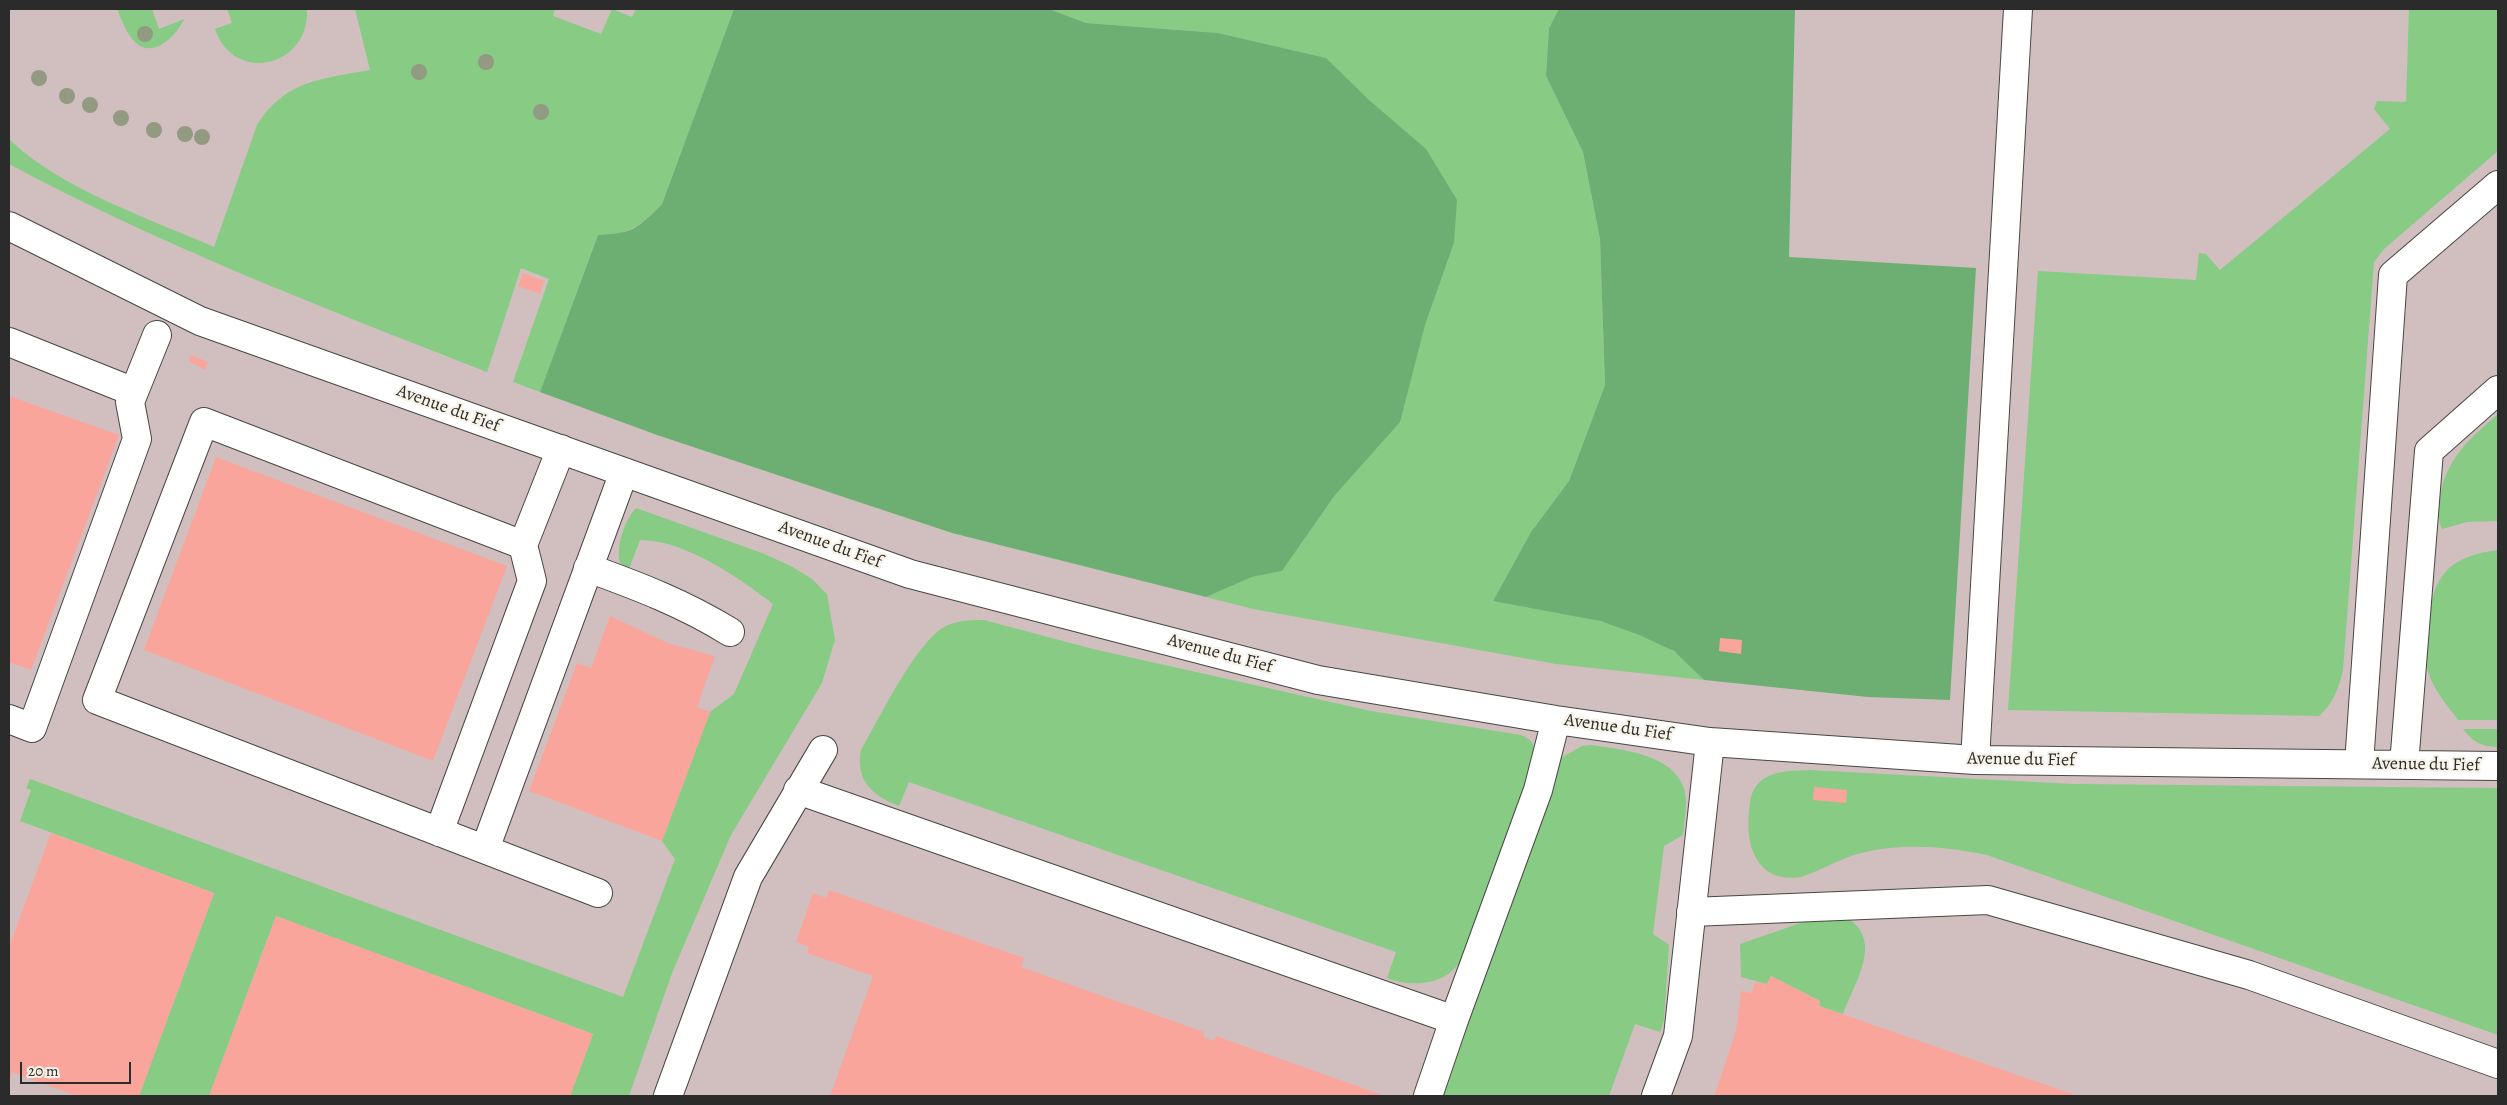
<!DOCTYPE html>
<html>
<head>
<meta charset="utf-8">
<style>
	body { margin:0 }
	#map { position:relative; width:2507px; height:1105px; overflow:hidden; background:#ede7cc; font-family:Alegreya,serif }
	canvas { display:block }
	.frame { position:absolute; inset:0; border:10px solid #2b2b2b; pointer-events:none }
	.scale { position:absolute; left:20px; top:1062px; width:111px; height:22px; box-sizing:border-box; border:2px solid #2b2b2b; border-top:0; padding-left:6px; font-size:15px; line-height:18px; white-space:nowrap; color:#2b2b2b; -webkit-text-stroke:4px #f7f3e8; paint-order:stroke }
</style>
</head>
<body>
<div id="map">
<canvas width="2507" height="1105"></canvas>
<div class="frame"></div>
<div class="scale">20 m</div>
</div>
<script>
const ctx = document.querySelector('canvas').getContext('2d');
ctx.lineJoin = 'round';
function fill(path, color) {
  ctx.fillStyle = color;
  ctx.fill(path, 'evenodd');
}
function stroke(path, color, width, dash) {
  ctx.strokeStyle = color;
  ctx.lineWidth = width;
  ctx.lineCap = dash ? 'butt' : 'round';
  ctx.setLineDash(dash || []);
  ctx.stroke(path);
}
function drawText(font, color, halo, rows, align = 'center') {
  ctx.font = font + ' Alegreya,serif';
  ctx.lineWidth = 4.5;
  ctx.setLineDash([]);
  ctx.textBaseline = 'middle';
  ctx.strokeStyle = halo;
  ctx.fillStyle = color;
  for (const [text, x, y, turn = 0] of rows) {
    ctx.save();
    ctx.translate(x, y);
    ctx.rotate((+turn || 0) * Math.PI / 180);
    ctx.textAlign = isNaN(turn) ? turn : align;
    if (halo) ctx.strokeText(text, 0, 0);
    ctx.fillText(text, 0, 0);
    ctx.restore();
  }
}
fill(new Path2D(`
	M9 9H2498V1096H9Z`), '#d1bfbf');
fill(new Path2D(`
	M117 9H152L159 29 184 19C177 35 154 59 136 43 126 34 122 20 117 9Z
	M227 9H307C310 67 234 85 215 29L232 23Z
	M355 9H555L553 16 601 34 612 9 632 17 636 9H734L662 204C637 228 634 233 598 235L540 392 513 382 549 279 521 268 487 372C326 309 162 246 9 164V139C57 187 152 220 214 247L257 125C285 80 322 79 370 70Z
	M1049 9H1559L1549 28 1546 76 1583 152 1600 239 1605 385 1569 481 1531 532 1493 601C1553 612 1619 618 1673 651 1684 658 1694 671 1704 680L1556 664 1253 609 1206 597 1252 577 1282 571 1335 495 1425 325 1454 243 1369 100 1325 58 1218 33 1086 23Z
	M2409 9H2498V151L2384 249 2374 262 2343 670C2339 688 2333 704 2319 716L2008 710 2038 271 2196 280 2199 253 2206 254 2220 270 2390 129 2374 109 2377 101 2406 102Z
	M2498 414V521L2467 522 2442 529C2437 518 2439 510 2440 498 2445 460 2470 438 2498 414Z
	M636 508 762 553 791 566 812 579 827 594 835 640 822 683 731 835 672 973 629 1096H570L593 1034 276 916 209 1096H139L214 893 20 821 31 790 26 788 30 779 623 997 675 859 662 841 710 712 734 694 773 604C738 577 685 540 640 540L629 569 620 563C616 546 624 521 636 508Z
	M2498 550V720H2458C2447 705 2433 689 2428 671 2424 658 2427 642 2428 629 2432 578 2445 557 2498 550Z
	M973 620H984L1093 649 1371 711 1521 735C1531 739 1536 745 1535 756 1523 792 1511 828 1500 864 1488 899 1480 946 1452 971 1435 986 1406 986 1387 978L1396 952 909 782 899 806C873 796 855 781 861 750 879 719 915 644 944 627 953 622 963 621 973 620Z
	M2463 729H2498V747C2482 747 2473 742 2463 729Z
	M1591 745C1625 750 1684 755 1686 800 1686 811 1684 823 1683 835L1664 846 1653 934 1669 945 1664 1020 1660 1032 1635 1024 1609 1096H1439L1559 759 1582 746Z
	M1809 770 2073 784 2498 788V1035L1987 855C1943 846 1897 842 1854 855 1836 861 1819 871 1801 877 1758 884 1745 847 1749 812 1750 800 1751 789 1761 781 1774 770 1794 771 1809 770Z
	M1842 915C1886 937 1856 980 1843 1014L1819 1006 1820 1001 1771 976 1767 984 1741 977 1740 944 1815 918Z`), '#87cb85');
fill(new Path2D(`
	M734 9H1049L1086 23 1218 33 1326 58 1369 100 1426 149 1457 200 1454 243 1425 325 1400 422 1335 495 1282 571 1252 577 1206 597 952 533 657 435 540 392 598 235C634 233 637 229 662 204Z
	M1559 9H1795L1789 257 1976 268 1950 700 1868 697 1704 680 1674 651 1637 634 1600 621 1493 601 1531 532 1569 481 1605 385 1600 239 1583 152 1546 76 1549 28Z`), '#6daf72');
fill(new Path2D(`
	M523 273 544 281 540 294 518 286Z
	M191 355 208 362 205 370 189 361Z
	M12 397 119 435 31 670 9 662V398Z
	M216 457 507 566 433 761 144 650Z
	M610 616 670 644 715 656 697 707 710 712 662 841 529 791 577 663 591 668Z
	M1720 638 1742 640 1741 654 1719 651Z
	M1814 787 1847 790 1846 803 1813 800Z
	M51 833 214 893 139 1096H77L12 1072 9 1081V947Z
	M829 890 1024 958 1021 967 1204 1032 1203 1037 1214 1041 1216 1036 1385 1096H830L873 976 807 953 809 947 796 942 813 893 826 898Z
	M276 916 593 1034 570 1096H209Z
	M1771 976 1820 1001 1819 1006 2078 1096H1714L1736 1031 1741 991 1751 993 1756 982 1767 984Z`), '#faa59c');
const minor = new Path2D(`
	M9 226 200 321 910 574 1318 680 1556 720 1710 742 1975 760 2498 766
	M9 342 134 392
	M561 449 523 545 204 422 97 700 598 893
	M588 568C638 586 685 604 730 632
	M9 719 32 728 137 439 130 402 157 335
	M1975 760 2018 9
	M2359 764 2393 275 2498 185
	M2404 765 2429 451 2498 390
	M798 790 1454 1020 1428 1096
	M439 832 532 581 523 545
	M485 849 624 472
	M1691 912 1988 900 2249 975 2498 1064
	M1454 1020 1538 790 1556 720
	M668 1096 748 877 823 750
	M1656 1096 1678 1036 1710 742`);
stroke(minor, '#484743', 30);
stroke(minor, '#fff', 28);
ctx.fillStyle = '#929a82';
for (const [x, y] of [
	[145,34],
	[486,62],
	[419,72],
	[39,78],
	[67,96],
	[90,105],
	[541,112],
	[121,118],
	[154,130],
	[185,134],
	[202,137]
]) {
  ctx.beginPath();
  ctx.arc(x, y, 8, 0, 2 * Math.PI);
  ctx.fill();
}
drawText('18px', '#2b2b2b', '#f7f3e8', [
	["Avenue du Fief",448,409,20],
	["Avenue du Fief",830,545,20],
	["Avenue du Fief",1220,654,15],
	["Avenue du Fief",1618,728,8],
	["Avenue du Fief",2021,760,1],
	["Avenue du Fief",2426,765,1]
]);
</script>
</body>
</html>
